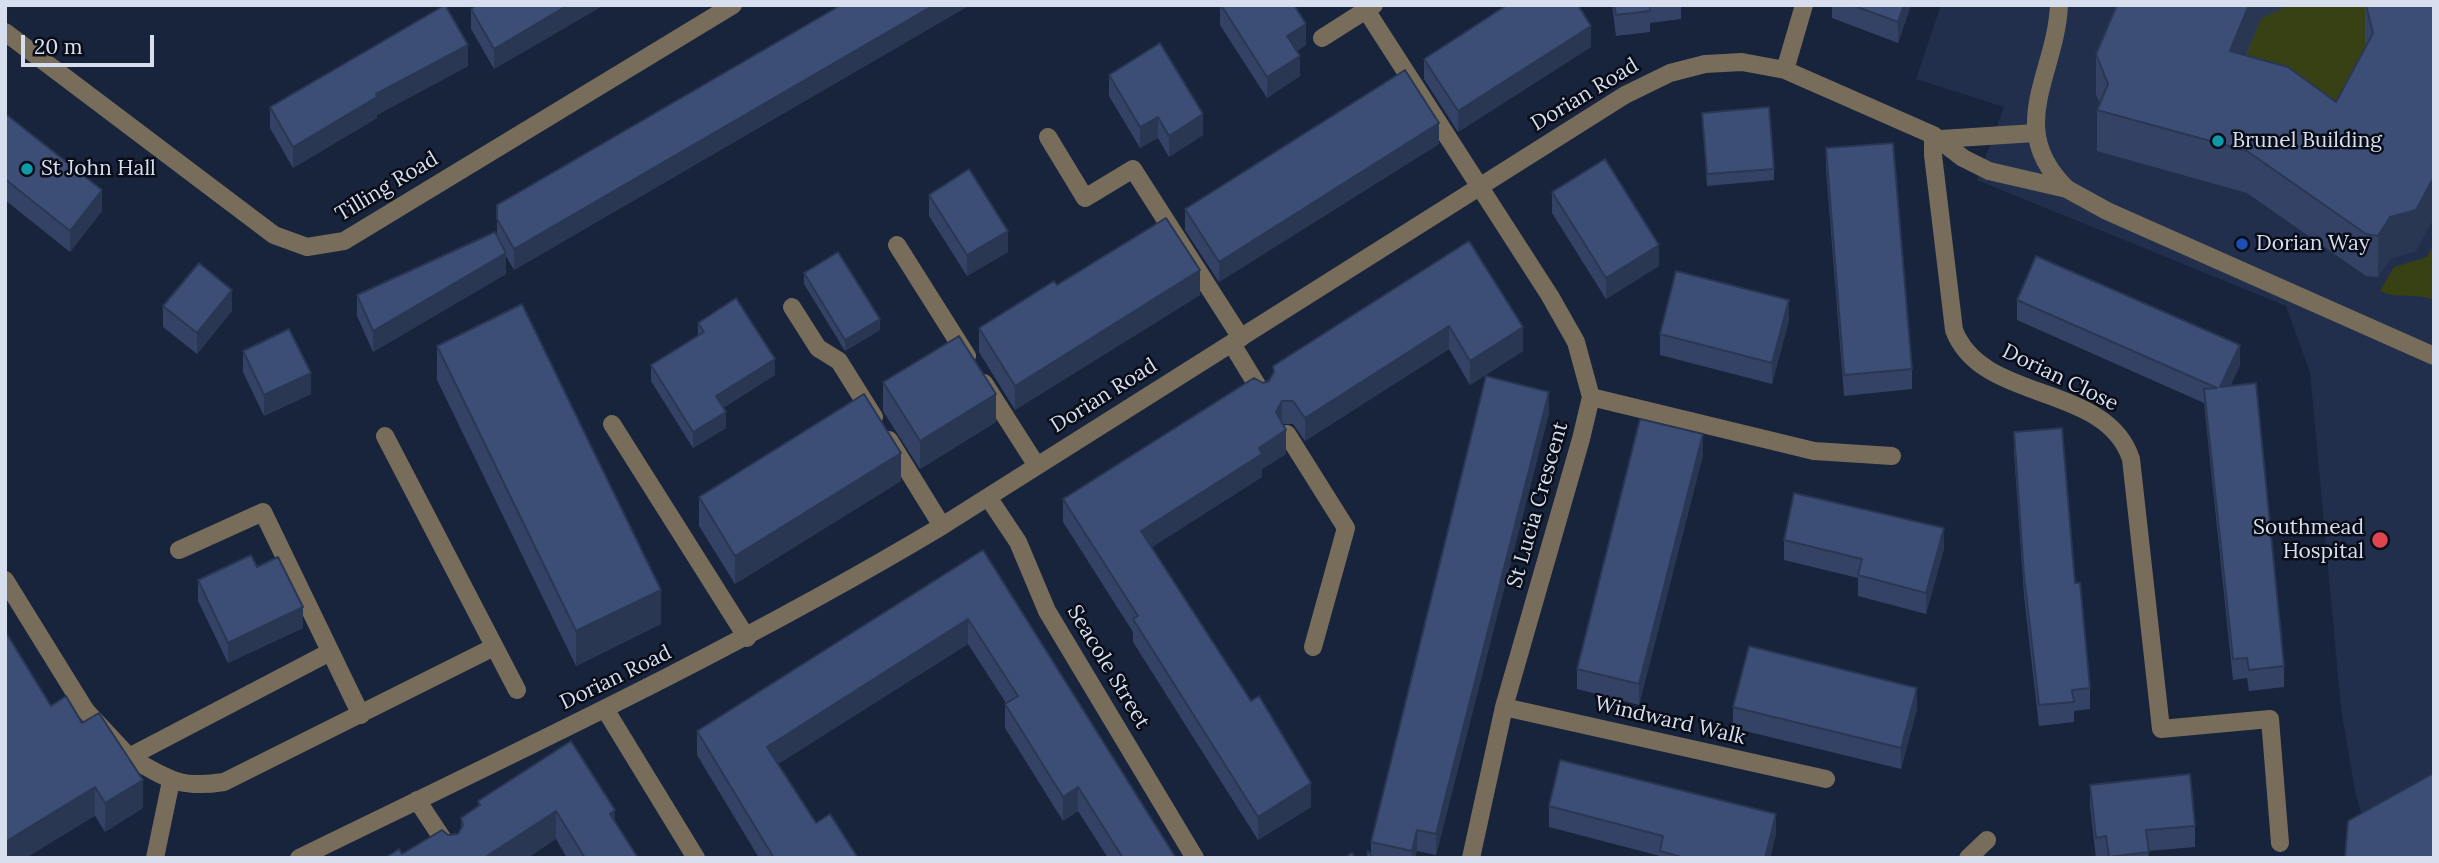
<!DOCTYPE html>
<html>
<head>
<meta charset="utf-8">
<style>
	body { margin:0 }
	#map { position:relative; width:2439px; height:863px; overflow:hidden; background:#18233c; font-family:Lora,serif }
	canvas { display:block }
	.frame { position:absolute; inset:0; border:7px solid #d7dfef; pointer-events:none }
	.scale { position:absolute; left:21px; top:35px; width:133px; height:32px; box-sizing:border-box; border:4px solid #d7dfef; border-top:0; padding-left:9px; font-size:21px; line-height:24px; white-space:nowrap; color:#d7dfef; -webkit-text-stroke:5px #080d18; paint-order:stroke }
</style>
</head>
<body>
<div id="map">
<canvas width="2439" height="863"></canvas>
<div class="frame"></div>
<div class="scale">20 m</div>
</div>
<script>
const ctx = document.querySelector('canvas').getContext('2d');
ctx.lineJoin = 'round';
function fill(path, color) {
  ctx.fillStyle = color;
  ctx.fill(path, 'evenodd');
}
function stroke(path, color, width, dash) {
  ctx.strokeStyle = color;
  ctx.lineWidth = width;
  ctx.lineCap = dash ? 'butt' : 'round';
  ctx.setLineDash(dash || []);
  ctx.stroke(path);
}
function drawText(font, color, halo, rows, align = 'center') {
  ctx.font = font + ' Lora,serif';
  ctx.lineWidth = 5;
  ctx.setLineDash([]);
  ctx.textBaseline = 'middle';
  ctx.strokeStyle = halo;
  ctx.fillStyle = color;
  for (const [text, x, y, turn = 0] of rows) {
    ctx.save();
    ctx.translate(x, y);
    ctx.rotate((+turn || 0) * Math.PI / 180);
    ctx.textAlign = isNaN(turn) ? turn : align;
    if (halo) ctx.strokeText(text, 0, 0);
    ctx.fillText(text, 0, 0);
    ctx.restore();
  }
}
fill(new Path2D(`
	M1941 5H2434V858L2371 850 2355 791 2341 709 2310 372 2286 306 1977 180 2004 107 1916 79Z`), '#212f4c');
fill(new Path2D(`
	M2288 5H2388L2373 74 2336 143 2230 93 2261 18Z
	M2434 244V300C2416 292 2397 300 2380 291L2394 267 2427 257Z`), '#384114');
stroke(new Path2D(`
	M2059 5C2056 75 2004 128 2067 189
	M1366 10 1550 296 1576 342 1591 397 1581 439 1504 707 1471 858
	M5 32 274 235 307 247 344 241 733 5
	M1322 38 1374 5
	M1785 70 1804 5
	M1933 135V155L1954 330C1982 404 2106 382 2131 459L2161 729 2270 719 2280 843
	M1048 137 1085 198 1133 169 1241 338
	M1941 139 2035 133
	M897 245 967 356
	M792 307 818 348 839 361 874 417
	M1232 344 1263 395
	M984 383 1037 466
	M1591 397 1814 451 1892 456
	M612 424 747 638
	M1287 434 1346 528 1313 647
	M385 436 517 690
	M889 440 942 526
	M988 497 1018 542 1047 611 1195 858
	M179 550 263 512 361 715
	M5 580 86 711 129 757 330 652
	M1504 707 1826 779
	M605 709 696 858
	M129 757C168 779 179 789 224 782L494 647
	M417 800 450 850
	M155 858 171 781
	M299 858C516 752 735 650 942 526L1625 95 1670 73 1705 64 1742 62 1785 70 1933 135 1963 158 1989 171 2067 189 2107 211 2434 356
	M1968 858 1987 840`), '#776d5a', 18);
fill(new Path2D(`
	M477 5H604L494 69 471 29V9Z
	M841 5H970L514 270 506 256V274L373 352 357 316V295L497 235V205Z
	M1220 5 1306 45 1297 51 1300 76 1267 98 1220 25Z
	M1612 5H1681V19L1650 23V32L1616 36Z
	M1832 5H1911L1898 43 1832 18Z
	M2434 5 2416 251 2390 259 2378 277 2366 276 2247 193 2097 151V110L2100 104 2096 95V54L2287 7 2261 18 2246 56 2336 102 2365 48V6Z
	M1591 47 1458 132 1424 79V59Z
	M468 66 377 115V118L293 168 270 128V107Z
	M1109 75 1203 135 1169 157 1158 138 1140 148 1109 96Z
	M1702 113 1774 169V180L1707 186Z
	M5 117 102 211 70 252 5 200Z
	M1439 144 1219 282 1185 230V209Z
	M1826 148 1912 369V389L1844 396 1826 169Z
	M1552 192 1659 266 1606 299 1552 213Z
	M929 195 1008 252 967 276 929 216Z
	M1469 241 1523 351 1470 385 1449 349 1305 441 1293 424H1282L1286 454 1262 469V477L1152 547 1311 807 1258 840 1133 642V632L1063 522V499L1263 383 1269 381 1273 375V366Z
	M804 273 880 330 845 351 804 284Z
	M1057 285 1200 295 1015 410 979 352V328Z
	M2017 300 2240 365 2230 386 2284 666V687L2249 691 2247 678 2233 680 2204 403 2017 320Z
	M163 306 232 311 197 354 163 327Z
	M1789 320 1772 384 1660 355V334Z
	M698 323 775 375 723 408 726 428 693 448 651 381V365L698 336Z
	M437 346 661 624 576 666 437 380Z
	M243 351 311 394 264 416 243 372Z
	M883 382 996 422 920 469 883 411Z
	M1549 413 1436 855 1417 851 1415 858H1367L1371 854V842Z
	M2014 432 2075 583 2090 688V709L2074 711V722L2039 726 2024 596 2014 453Z
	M1703 455 1639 705 1577 689V669Z
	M901 481 735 584 699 526V497Z
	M1784 540 1944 549 1926 614 1858 596V578L1784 560Z
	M983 550 1176 858H1108L1078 811 1063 821 1005 728V704L1006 703 968 644 778 764 816 823 858 858H759L697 755V731Z
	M257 567 303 628 228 663 198 601V580Z
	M51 706 82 723 143 808 105 832 95 816Z
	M1733 707 1917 709 1901 769 1733 728Z
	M571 741 615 822 638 858H567L556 839 402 854 448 835 458 834 461 828V818L478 807V801Z
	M2090 785 2195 826V847L2148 851 2149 858H2096L2090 806Z
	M1549 806 1776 834 1770 858H1660V856L1549 827Z`), '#344365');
fill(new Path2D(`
	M568 5H604L494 69V49Z
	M934 5H970L514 270V249Z
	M1904 5H1911L1898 43V22Z
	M2249 5H2288L2287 7 2261 18 2230 93V51Z
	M1306 24V45L1287 57V36Z
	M1591 26V47L1458 132V111Z
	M468 45V66L377 115V118L293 168V147L376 94Z
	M1300 56V76L1267 98V77Z
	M1203 114V135L1169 157V136Z
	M1158 117V138L1140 148V127Z
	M1439 123V144L1219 282V262Z
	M2434 177V218L2416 251 2390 259 2378 277V236L2390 217Z
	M102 190V211L70 252V231Z
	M1008 231V252L967 276V255Z
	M1659 245V266L1606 299V278Z
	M506 253V274L373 352V331Z
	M1200 270V295L1015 410V386Z
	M232 290V311L197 354V333Z
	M1789 300V320L1772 384V363Z
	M880 319V330L845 351V340Z
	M1449 326V349L1305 441V418Z
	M1523 327V351L1470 385V361Z
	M2240 345V365L2220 408V387Z
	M775 359V375L716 412V396Z
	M311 373V394L264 416V395Z
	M1549 392V413L1436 855V834Z
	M996 394V422L920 469V441Z
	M1282 401V424L1276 412Z
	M726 412V428L693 448V432Z
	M1286 430V454L1262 469V477L1141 554V531L1259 448Z
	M1703 434V455L1639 705V684Z
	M901 453V481L735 584V556Z
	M1944 528V549L1926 614V593Z
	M661 590V624L576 666V631Z
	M303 607V628L228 663V643Z
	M968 619V644L767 771V747Z
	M1917 688V709L1901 769V748Z
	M143 780V808L105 832V803Z
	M1311 783V807L1258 840V817Z
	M95 787V816L26 858H5V842Z
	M1078 787V811L1063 821V797Z
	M615 810V839L610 814Z
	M556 811V839L528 858H484Z
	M1776 814V834L1770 858H1765Z
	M1417 830V851L1415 858H1412V851Z`), '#2a3753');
const building = new Path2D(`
	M445 5 468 45 376 94 377 97 293 147 270 107Z
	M477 5H568L494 49 471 9Z
	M841 5H934L514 249 497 219V205Z
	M1221 5H1294L1306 24 1287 36 1300 56 1267 77Z
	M1507 5H1578L1591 26 1458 111 1424 59Z
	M1614 5H1650V11L1616 15Z
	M1852 5H1904L1898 22Z
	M2117 5H2249L2230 51 2288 67 2336 102 2373 33 2366 5H2434V177L2416 210 2390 217 2378 236 2366 234 2247 151 2097 110 2108 84 2096 54Z
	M1160 43 1203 114 1169 136 1158 117 1140 127 1109 75Z
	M1405 70 1439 123 1219 262 1185 209Z
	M1769 107 1774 169 1707 174 1702 113Z
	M7 115 102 190 70 231 5 179V117Z
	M1893 143 1912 369 1844 375 1826 148Z
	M1605 159 1659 245 1606 278 1552 192Z
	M969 169 1008 231 967 255 929 195Z
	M1166 218 1200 270 1015 386 979 328 1054 281 1057 285Z
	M495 232 506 253 373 331 357 295Z
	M1469 241 1523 327 1470 361 1449 326 1305 418 1293 401H1282L1276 412 1286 430 1259 448 1262 454 1141 531 1251 701 1259 696 1311 783 1258 817 1133 619 1138 616 1063 499 1254 378 1263 383 1269 381 1274 372 1273 366Z
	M838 252 880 319 845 340 804 273Z
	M2036 256 2240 345 2220 387 2256 383 2284 666 2249 670 2247 658 2233 659 2204 389 2217 388 2017 300Z
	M199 263 232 290 197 333 163 306Z
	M1676 271 1789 300 1772 363 1660 334Z
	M736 298 775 359 716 396 726 412 693 432 651 365 704 332 698 323Z
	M522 304 661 590 576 631 437 346Z
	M289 329 311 373 264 395 243 351Z
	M959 336 996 394 920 441 883 382Z
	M1486 376 1549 392 1436 834 1417 830 1412 851 1371 842Z
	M864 394 901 453 735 556 699 497Z
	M1640 419 1703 434 1639 684 1577 669Z
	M2062 428 2075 583H2080L2090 688 2072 690 2074 702 2039 705 2024 576 2014 432Z
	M1794 493 1944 528 1926 593 1858 575 1862 559 1784 540Z
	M983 550 1176 858H1123L1078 787 1063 797 1005 704 1018 696 968 619 767 747 816 823 830 814 858 858H774L697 731Z
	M251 555 257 567 278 557 303 607 228 643 198 580Z
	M5 631 51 706 66 696 82 723 99 713 143 780 105 803 95 787 5 842Z
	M1749 646 1917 688 1901 748 1733 707Z
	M571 741 615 810 610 814 638 858H585L556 811 484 858H385L399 849 402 854 442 830 448 835 458 834 463 825 461 818 480 805 478 801Z
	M1560 760 1776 814 1765 858H1685L1660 851 1663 836 1549 806Z
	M2434 773V858H2345L2348 821Z
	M2190 774 2195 826 2146 830 2149 852 2109 857 2106 836 2096 838 2090 785Z
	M1368 851 1373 858H1367Z
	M1352 853 1355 858H1345Z`);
fill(building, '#3c4e76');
stroke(building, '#2a3753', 2);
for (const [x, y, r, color] of [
	[2218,141,7,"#0f9aa8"],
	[27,169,7,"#0f9aa8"],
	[2242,244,7,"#1a4fb4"],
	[2380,540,9,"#e0444e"]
]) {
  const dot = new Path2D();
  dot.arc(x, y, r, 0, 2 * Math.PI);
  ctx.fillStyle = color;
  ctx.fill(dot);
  stroke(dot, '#080d18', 2.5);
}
drawText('21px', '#d7dfef', '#080d18', [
	["Dorian Road",1585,95,-31],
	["Tilling Road",387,187,-31],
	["Dorian Close",2060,378,26],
	["Dorian Road",1104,396,-32],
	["St Lucia Crescent",1538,505,-74],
	["Seacole Street",1108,667,59],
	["Dorian Road",616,678,-26],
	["Windward Walk",1670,721,13]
]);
drawText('21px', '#d7dfef', '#080d18', [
	["Brunel Building",2232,141],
	["St John Hall",41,169],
	["Dorian Way",2256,244],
	["Southmead",2364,528,"right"],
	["Hospital",2364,552,"right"]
], 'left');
</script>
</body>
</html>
